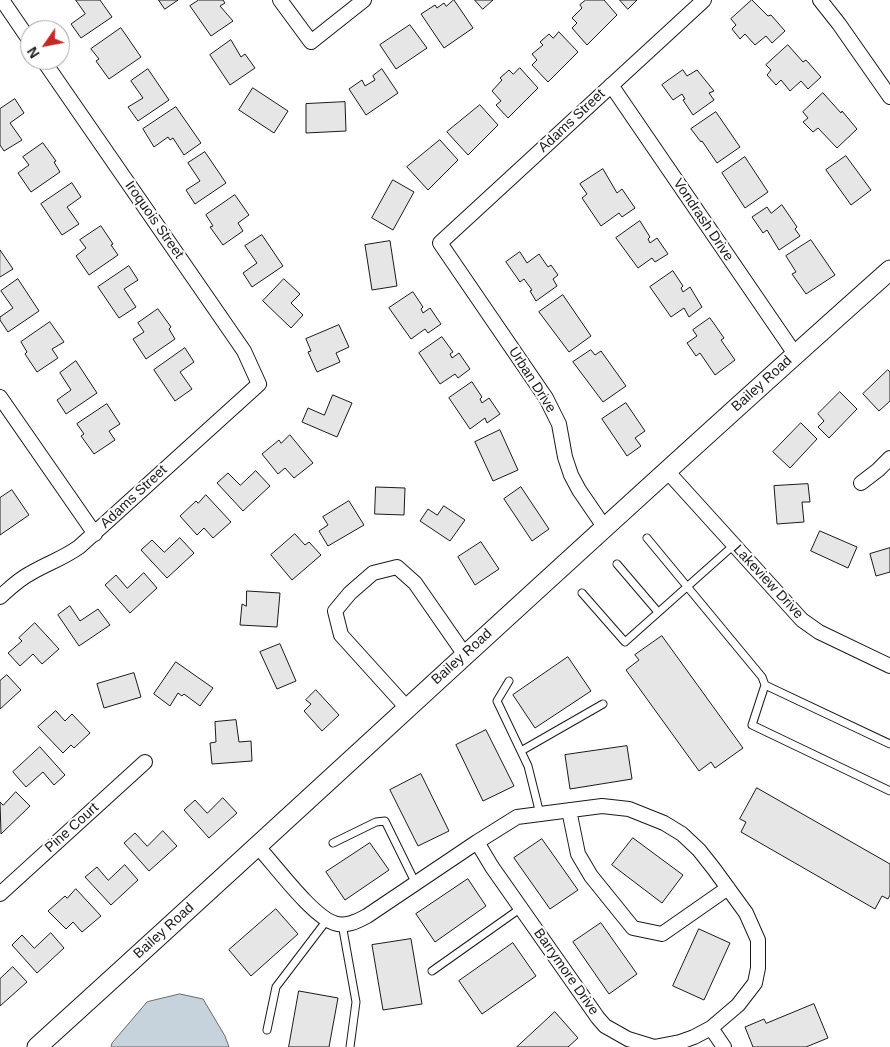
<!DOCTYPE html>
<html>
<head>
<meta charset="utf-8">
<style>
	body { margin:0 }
	#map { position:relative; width:890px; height:1047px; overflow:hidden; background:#fff; font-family:Helvetica,sans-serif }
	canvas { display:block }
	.north { position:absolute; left:20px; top:20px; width:50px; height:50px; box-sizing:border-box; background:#fff; border:1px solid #a3a3a3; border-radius:50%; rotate:237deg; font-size:14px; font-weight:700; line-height:20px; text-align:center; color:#1a1a1a }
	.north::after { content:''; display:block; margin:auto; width:18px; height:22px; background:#c62828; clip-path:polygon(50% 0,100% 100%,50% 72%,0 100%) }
</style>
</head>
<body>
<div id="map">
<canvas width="890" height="1047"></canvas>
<div class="north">N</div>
</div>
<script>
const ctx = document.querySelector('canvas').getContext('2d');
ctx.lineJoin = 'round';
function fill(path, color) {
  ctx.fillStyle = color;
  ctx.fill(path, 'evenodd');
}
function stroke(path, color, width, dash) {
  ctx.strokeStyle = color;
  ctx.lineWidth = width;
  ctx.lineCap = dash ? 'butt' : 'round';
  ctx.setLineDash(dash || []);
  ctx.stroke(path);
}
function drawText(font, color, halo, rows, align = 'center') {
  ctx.font = font + ' Helvetica,sans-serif';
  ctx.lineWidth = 4;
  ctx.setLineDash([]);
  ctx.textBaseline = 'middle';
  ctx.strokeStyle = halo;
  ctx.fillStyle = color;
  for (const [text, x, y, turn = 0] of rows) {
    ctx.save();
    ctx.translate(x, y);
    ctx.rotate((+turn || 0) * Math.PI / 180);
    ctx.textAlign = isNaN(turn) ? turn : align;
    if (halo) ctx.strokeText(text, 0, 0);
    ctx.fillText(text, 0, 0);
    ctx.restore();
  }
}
const water = new Path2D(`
	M180 994 203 999 225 1036 229 1047H111L112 1043 147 1002Z`);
fill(water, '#c6d2dc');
stroke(water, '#6a6a6a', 1);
const building = new Path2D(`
	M76 0H100L112 17 81 38 71 24 85 14Z
	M159 0H178L165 9Z
	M199 0H223L225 3 220 6 233 21 211 36 190 6Z
	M454 0 473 28 444 48 421 14 435 5 437 8 444 3 446 6Z
	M475 0H493L483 9Z
	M586 0H604L617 15 587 45 572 28 577 23 572 18 582 8 580 5Z
	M620 0H637L628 9Z
	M752 0 768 16 771 15 785 31 772 43 766 36 755 45 745 34 740 39 732 29 736 25 731 19Z
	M410 25 427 48 396 69 380 45Z
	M121 28 141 57 109 79 96 61 99 59 91 49Z
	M559 32 578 52 548 82 532 65 537 60 532 54 543 45 540 42 549 34 553 38Z
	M231 40 241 57 245 54 255 68 230 85 210 55Z
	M788 45 803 62 806 60 821 77 808 89 801 81 790 91 781 80 776 85 767 75 771 70 766 65Z
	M520 68 538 88 508 118 496 105 501 101 492 91 502 80 500 78 509 70 513 74Z
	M148 69 169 100 138 121 128 107 143 98 131 81Z
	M382 69 398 93 366 115 349 89 362 80 365 86 375 80 373 76Z
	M683 70 687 76 697 70 714 91 709 93 714 100 693 115 683 100 685 99 682 94 673 100 662 85Z
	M253 88 288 111 274 133 239 110Z
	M823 93 841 113 842 111 857 129 837 148 818 128 813 132 803 122 808 118 803 112Z
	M15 99 24 113 10 123 22 140 4 151 0 145V109Z
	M345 102 346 131 306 133V104Z
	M480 105 498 125 468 155 447 132Z
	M176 107 201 143 184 155 173 138 170 140 168 137 154 147 143 129Z
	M716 112 740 147 717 163 702 141 701 142 691 129Z
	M440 140 458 160 428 190 407 167Z
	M43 143 56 161 54 162 60 172 31 192 18 173 29 165 23 157Z
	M205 152 226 183 195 204 186 190 200 181 188 163Z
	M846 156 871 190 851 205 826 170Z
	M745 157 768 192 745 208 722 173Z
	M603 169 617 193 622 189 635 208 622 217 619 213 601 226 582 198 587 194 580 184Z
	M393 180 414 192 393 230 372 218Z
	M72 183 81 197 67 207 79 224 62 235 41 204Z
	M235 195 249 215 238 223 243 231 223 245 210 227 213 226 206 215Z
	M782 205 797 227 795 229 800 236 779 250 767 230 763 233 752 217 767 207 771 213Z
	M640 221 650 237 648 239 650 243 657 238 668 254 655 262 652 258 638 268 616 238Z
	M101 226 113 244 111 245 118 255 89 275 76 256 86 248 80 240Z
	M262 235 283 266 252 287 243 273 257 263 245 246Z
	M811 240 835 275 806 294 792 274 796 272 786 256Z
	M390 241 397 286 372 290 365 245Z
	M0 250 13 269 0 277Z
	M520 252 527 263 539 254 548 267 551 265 558 275 553 279 557 286 536 301 530 291 532 290 524 279 520 282 506 262Z
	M129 266 138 280 124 289 136 307 119 318 98 287Z
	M673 271 683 286 681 288 683 292 690 287 702 307 689 317 684 308 671 317 650 287Z
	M18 279 39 311 8 332 0 320V317L13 308 1 291Z
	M284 279 300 294 291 303 303 315 291 328 263 301Z
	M413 292 423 307 421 309 423 313 430 308 441 324 428 333 425 329 411 339 389 308Z
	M563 295 591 336 569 352 539 312Z
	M158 309 171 327 169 329 175 339 146 359 133 339 144 332 138 323Z
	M710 318 724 338 721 340 735 360 715 375 700 353 696 356 687 343 697 336 693 330Z
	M50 322 64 342 52 349 58 358 37 372 25 354 27 352 21 342Z
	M339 325 349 347 336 353 340 362 317 372 308 352 311 351 306 339Z
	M442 337 453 352 450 354 452 358 459 353 470 369 458 378 455 374 440 384 419 353Z
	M185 348 194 362 180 372 192 389 175 401 154 370Z
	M591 350 595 355 601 351 626 386 603 402 573 362Z
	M76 361 97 393 66 414 57 400 71 390 60 373Z
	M888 370 890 372V401L879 411 863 394Z
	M472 382 482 397 480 399 482 403 489 398 500 414 487 423 485 418 470 429 449 398Z
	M840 392 857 409 829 438 818 427 824 421 818 414Z
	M333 395 352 403 337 437 302 422 308 408 324 415Z
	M626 403 645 431 635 438 641 446 627 456 602 419Z
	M107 404 120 424 109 431 115 440 94 454 81 436 84 434 77 424Z
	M801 423 817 439 790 468 773 452Z
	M500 430 518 470 493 481 475 442Z
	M290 435 313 463 294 478 285 468 278 474 262 454 279 440 281 443Z
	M256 471 270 486 243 511 217 483 228 473 240 485Z
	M808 484 810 502H802L804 522 777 524 774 486Z
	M376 487 405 488 404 515 375 514Z
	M521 487 549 529 532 541 504 499Z
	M12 490 29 515 0 535V498Z
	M206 495 231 522 213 538 204 528 197 535 180 516 196 501 198 503Z
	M349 501 364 525 328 546 319 531 328 525 323 517Z
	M444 506 465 520 450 541 420 521 428 509 437 515Z
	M820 531 857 547 848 568 811 551Z
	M295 534 305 545 309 542 321 555 292 580 271 555Z
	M180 538 194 553 167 578 141 550 152 540 164 552Z
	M481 542 499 569 475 585 458 557Z
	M890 548V572L876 576 870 554Z
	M144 573 157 588 130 613 105 585 116 575 127 588Z
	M247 591 280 593 277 627 240 625 242 604 246 606Z
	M70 606 80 621 98 609 110 625 79 646 58 615Z
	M35 623 59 649 42 664 33 654 20 666 8 653 22 641 19 638Z
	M662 636 743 748 715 768 711 762 699 771 626 670 639 660 635 655Z
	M280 644 296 681 277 689 260 652Z
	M568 657 591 691 535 728 513 695Z
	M176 662 213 688 200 706 184 694 182 696 178 693 170 706 154 694Z
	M134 673 141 697 104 708 97 684Z
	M7 675 21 690 0 709V681Z
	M316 690 339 715 322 731 304 711 311 704 306 700Z
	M56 711 65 721 72 714 90 733 74 748 71 745 63 753 38 727Z
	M236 720 239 742 251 741 252 761 212 764 210 743 216 742 215 722Z
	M486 730 514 786 483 801 456 745Z
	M627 746 632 779 570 789 565 755Z
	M40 747 65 775 54 785 43 772 26 787 13 772Z
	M421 774 449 831 418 846 390 790Z
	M757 788 890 864V895L888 899 882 896 875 909 741 832 746 822 740 819Z
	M16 792 30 806 1 834 0 802 3 805Z
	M223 798 237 813 209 838 184 810 195 800 207 813Z
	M163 831 177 846 149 871 124 843 135 833 147 846Z
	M633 838 683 875 662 903 612 865Z
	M542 839 578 890 550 909 514 858Z
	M370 843 389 870 345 900 326 872Z
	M125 865 138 880 111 905 85 877 97 867 108 880Z
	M468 879 486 906 435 942 416 914Z
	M76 889 101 916 82 932 73 922 66 929 48 911 65 896 67 898Z
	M276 909 298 934 251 976 229 950Z
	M601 923 637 974 609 994 573 942Z
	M699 929 730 943 704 1000 673 986Z
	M51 933 64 948 37 973 12 945 22 935 34 948Z
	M411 939 422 1004 383 1010 372 945Z
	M513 943 536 976 482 1014 459 981Z
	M13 967 27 982 0 1006V979Z
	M299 991 338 998 329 1047H289Z
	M814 1004 828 1038 806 1047H753L745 1027 764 1019 766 1023Z
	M555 1012 578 1038 568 1047H517Z`);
fill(building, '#e6e6e6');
stroke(building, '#1a1a1a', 1);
const lane = new Path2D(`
	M647 538 762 677 765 685 752 725 890 791
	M617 564 658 612
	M582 593 625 642 734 545
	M509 681 497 701 528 766 540 814
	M765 685 890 744
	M521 751 603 704
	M333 843 376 822 385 821 416 884
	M342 924 356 1002 350 1047
	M432 971 521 908
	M267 1030 276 987 327 920`);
const street = new Path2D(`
	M2 0 30 41
	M280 0 311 42 364 0
	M820 0 839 24 890 97
	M611 85 795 354
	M0 397 95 534
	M667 471 802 620 819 632 890 666
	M861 483 878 470 890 458
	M605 528 579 490 571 475 565 457 559 424 546 398 440 243 704 0
	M0 597C10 588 19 579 31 573 48 563 62 559 79 547L259 384 244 351 43 60
	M407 708 341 635 335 611 350 593 373 573 397 567 415 583 465 655
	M569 810 578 854 591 876 633 928 662 934 728 888
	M258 847C275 865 312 916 334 923 345 927 356 922 367 916L477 842 492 867 598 1018 605 1026 628 1039 654 1047 680 1042 694 1037 711 1028 738 1005 755 983 758 968V940L746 913 714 869 699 850 682 834 664 823 629 809 602 806 517 817 477 842
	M0 894 145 762
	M711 1028 724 1047`);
const secondary = new Path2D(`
	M37 1047C322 789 603 525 890 270`);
stroke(lane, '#1a1a1a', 9);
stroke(street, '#1a1a1a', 16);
stroke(secondary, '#1a1a1a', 21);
stroke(lane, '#fff', 7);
stroke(street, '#fff', 14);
stroke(secondary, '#fff', 19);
drawText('14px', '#1a1a1a', '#fff', [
	["Adams Street",572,121,-43],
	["Iroquois Street",154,220,55],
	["Vondrash Drive",703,220,56],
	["Urban Drive",532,380,57],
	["Bailey Road",762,384,-42],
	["Adams Street",134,497,-43],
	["Lakeview Drive",768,582,47],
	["Bailey Road",462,657,-42],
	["Pine Court",72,828,-42],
	["Bailey Road",164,931,-42],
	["Barrymore Drive",566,972,55]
]);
</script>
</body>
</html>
